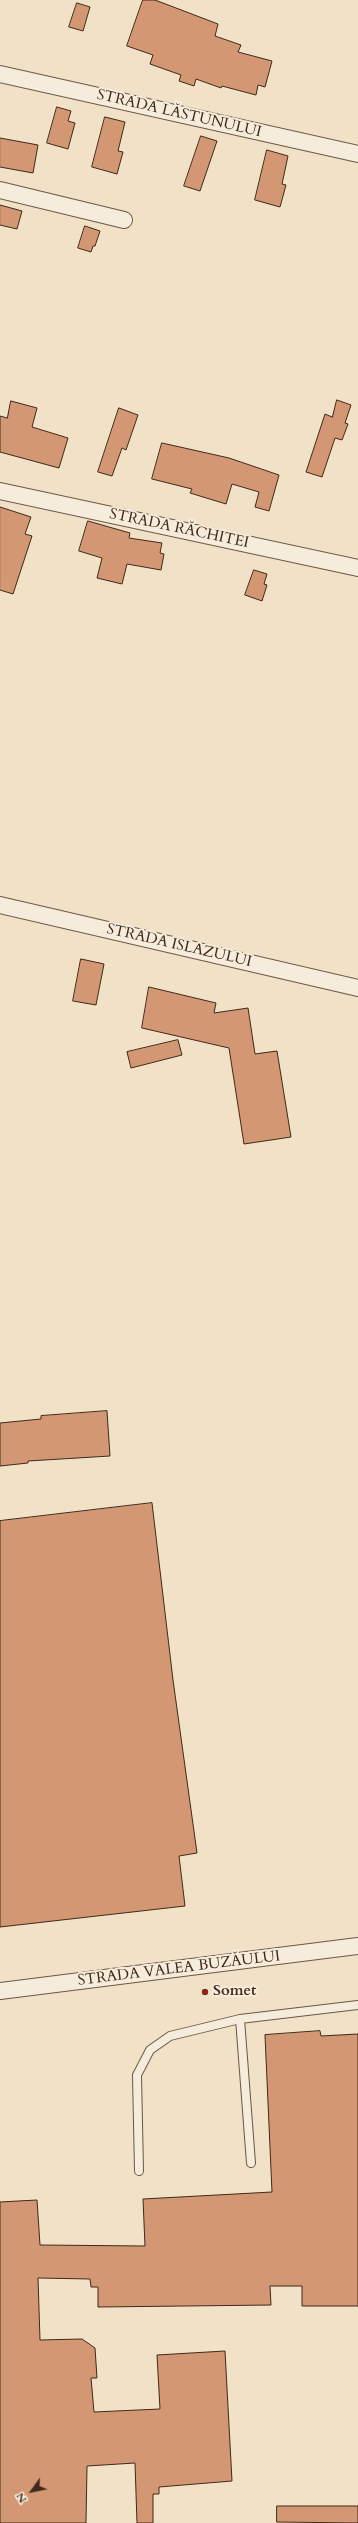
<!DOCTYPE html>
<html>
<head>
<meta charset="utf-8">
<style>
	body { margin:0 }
	#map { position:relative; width:358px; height:2523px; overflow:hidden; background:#f0e1c7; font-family:Cardo,serif }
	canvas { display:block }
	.north { position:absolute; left:12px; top:2471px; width:40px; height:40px; -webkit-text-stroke:3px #f5ecdb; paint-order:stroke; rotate:237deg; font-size:11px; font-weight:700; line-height:16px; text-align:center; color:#3f2918 }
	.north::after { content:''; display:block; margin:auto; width:14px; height:18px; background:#3f2918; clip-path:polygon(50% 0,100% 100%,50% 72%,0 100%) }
</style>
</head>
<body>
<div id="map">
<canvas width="358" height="2523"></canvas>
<div class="north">N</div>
</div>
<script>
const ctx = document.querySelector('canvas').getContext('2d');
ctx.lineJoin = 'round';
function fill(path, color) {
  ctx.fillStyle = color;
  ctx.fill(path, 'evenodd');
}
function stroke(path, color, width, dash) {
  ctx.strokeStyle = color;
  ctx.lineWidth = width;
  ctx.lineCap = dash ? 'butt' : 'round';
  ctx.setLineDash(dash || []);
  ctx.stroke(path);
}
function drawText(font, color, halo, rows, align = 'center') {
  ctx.font = font + ' Cardo,serif';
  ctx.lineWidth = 4;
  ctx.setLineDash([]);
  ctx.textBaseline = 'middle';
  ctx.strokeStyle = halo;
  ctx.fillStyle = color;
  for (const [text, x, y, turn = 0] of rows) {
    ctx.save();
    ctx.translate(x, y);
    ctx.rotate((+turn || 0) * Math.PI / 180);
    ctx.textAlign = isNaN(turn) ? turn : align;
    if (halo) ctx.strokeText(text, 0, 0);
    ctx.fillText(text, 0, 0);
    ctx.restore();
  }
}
const building = new Path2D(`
	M143 0H155L218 24 215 36 241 45 238 52 272 61 265 87 258 85 256 95 222 86 221 88 196 79 194 86 179 81 181 75 150 64 153 55 127 46Z
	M77 3 90 7 83 31 69 27Z
	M57 107 71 111 68 121 75 123 68 149 47 143Z
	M105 117 125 122 118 151 123 152 117 174 92 167Z
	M201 136 217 141 200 191 184 186Z
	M0 138 38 145 33 173 0 167Z
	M267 150 288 156 282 184 286 185 280 207 255 200Z
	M0 205 22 211 17 229 0 225Z
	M85 226 100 231 95 246H93L91 252 78 248Z
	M337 400 351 405 345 423 348 424 342 440 335 438 322 477 306 472 325 414 332 417Z
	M11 401 37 408 32 427 68 438 59 468 0 452V416L7 418Z
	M119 408 138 415 126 450 122 448 112 476 98 472Z
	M162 443 229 458 279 475 269 511 255 507 259 492 232 484 226 504 190 493 192 489 152 479Z
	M0 507 31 517 25 534 32 536 13 594 0 590Z
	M88 521 130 533 129 538 162 543 160 553 164 554 161 570 127 564 122 584 97 578 102 558 79 551Z
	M254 570 267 574 264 584 267 585 262 601 245 595Z
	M81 959 104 964 96 1005 73 1001Z
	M149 987 216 1003 214 1013 248 1008 255 1054 277 1051 291 1137 244 1144 229 1048 142 1028Z
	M178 1040 182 1055 131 1068 127 1052Z
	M107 1411 110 1456 28 1461V1463L0 1466V1423L41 1419V1416Z
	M152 1503 173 1680 197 1853 179 1856 185 1906 0 1927V1521Z
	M320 2031 321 2036 358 2034V2306H302V2286H270L271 2305 98 2307V2287H91L90 2279 38 2278 40 2340 82 2339 95 2348 97 2378H91L94 2412 160 2409 157 2355 225 2351 232 2481 159 2487V2494H153V2523H137L135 2463 87 2466 86 2523H0V2202L37 2200 40 2245 145 2246 143 2199 272 2192 265 2035Z
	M277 2506H358V2523L277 2522Z`);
fill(building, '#d39873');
stroke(building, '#3f2918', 1);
const service = new Path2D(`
	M240 2019 251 2163
	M139 2171 137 2075 150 2050 170 2036 240 2019 358 2005`);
const minor = new Path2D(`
	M0 74 358 154
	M0 190 124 220
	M0 491 358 568
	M0 905 358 988
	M0 1991 358 1946`);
stroke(service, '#6b5744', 10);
stroke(minor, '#6b5744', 18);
stroke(service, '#f5ecdb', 8);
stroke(minor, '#f5ecdb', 16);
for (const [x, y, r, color] of [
	[205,1992,4,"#8f2418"]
]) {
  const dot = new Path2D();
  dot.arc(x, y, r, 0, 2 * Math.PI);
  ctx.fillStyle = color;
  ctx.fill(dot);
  stroke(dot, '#f5ecdb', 1.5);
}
drawText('15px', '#3f2918', '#f5ecdb', [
	["STRADA LĂSTUNULUI",179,114,13],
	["STRADA RĂCHITEI",179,529,12],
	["STRADA ISLAZULUI",179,946,13],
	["STRADA VALEA BUZĂULUI",179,1969,-7]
]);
drawText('bold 15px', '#3f2918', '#f5ecdb', [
	["Somet",213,1992]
], 'left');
</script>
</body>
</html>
